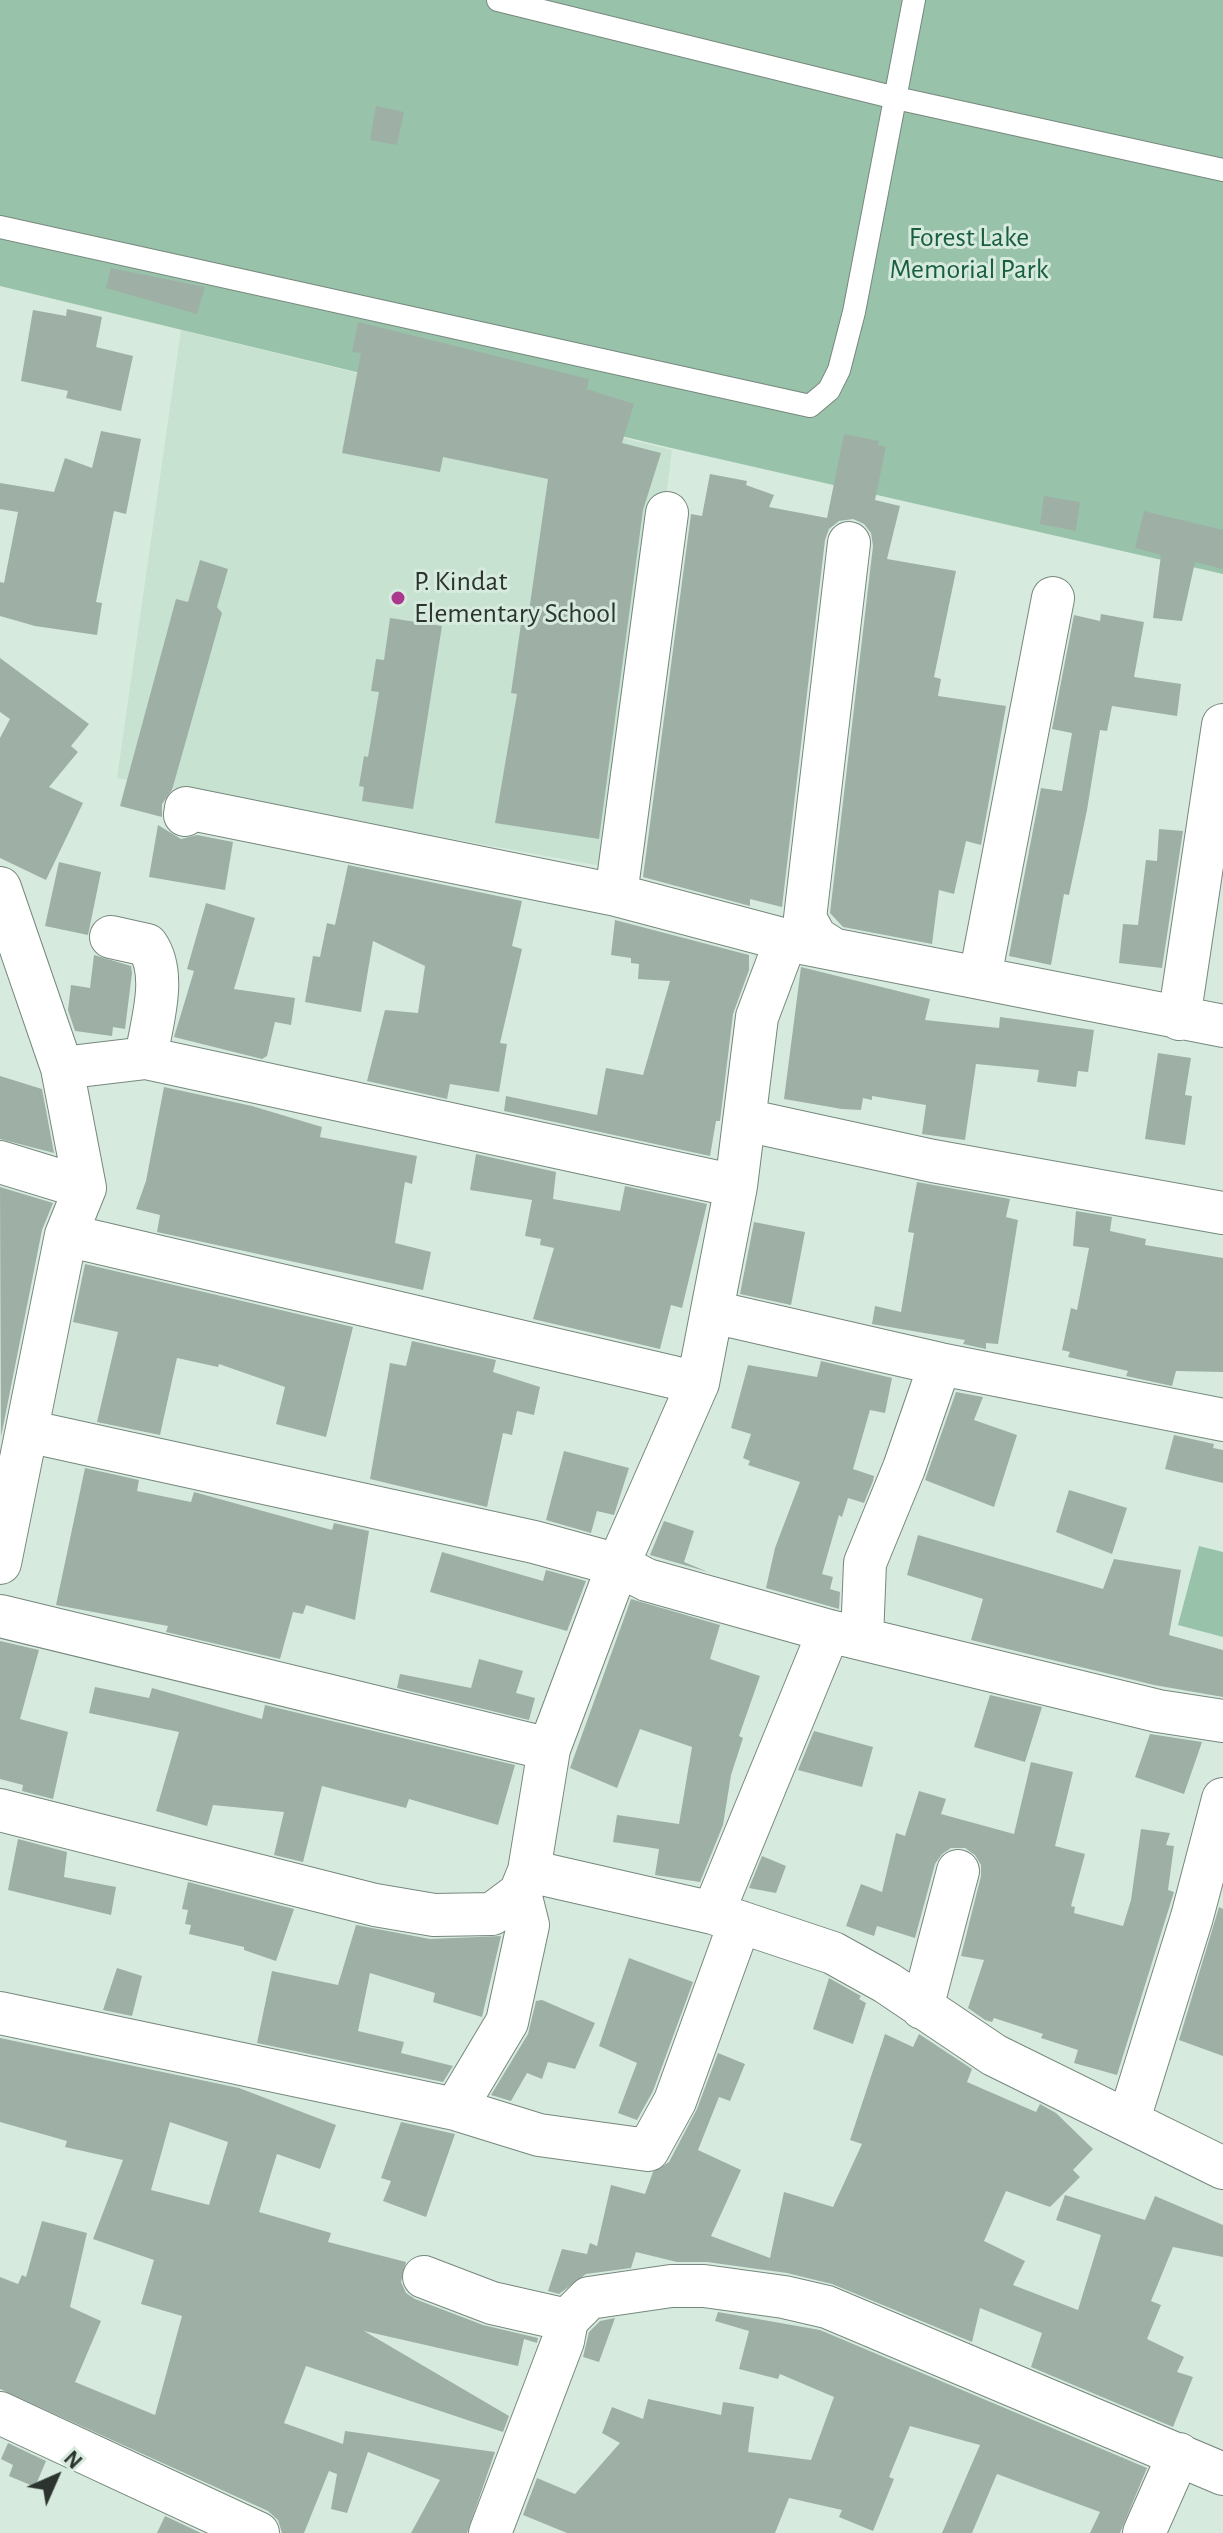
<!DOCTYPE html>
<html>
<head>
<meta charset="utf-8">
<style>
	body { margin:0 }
	#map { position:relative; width:1223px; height:2533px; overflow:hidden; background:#d7eade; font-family:"Alegreya Sans",sans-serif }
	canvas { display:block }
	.north { position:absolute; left:16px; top:2437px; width:80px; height:80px; -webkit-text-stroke:6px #d7eade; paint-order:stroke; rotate:45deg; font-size:22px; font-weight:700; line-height:32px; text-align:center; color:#2c342f }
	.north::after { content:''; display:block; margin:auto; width:28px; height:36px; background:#2c342f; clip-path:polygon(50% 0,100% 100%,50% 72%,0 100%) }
</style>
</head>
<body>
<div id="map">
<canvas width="1223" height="2533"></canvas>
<div class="north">N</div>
</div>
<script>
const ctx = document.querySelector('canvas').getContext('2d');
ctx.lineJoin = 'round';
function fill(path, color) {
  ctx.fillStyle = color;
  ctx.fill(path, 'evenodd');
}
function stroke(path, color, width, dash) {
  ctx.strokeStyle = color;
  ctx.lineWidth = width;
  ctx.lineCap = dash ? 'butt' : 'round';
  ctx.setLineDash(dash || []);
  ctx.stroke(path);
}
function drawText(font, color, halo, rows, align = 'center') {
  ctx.font = font + ' "Alegreya Sans",sans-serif';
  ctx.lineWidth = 6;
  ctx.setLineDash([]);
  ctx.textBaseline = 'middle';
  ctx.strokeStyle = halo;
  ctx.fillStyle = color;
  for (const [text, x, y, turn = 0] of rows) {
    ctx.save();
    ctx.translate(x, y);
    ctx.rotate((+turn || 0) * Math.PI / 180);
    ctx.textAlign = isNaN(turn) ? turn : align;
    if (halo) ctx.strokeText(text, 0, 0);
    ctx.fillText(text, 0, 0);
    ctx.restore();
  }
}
fill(new Path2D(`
	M181 330 672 450 618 869 117 778Z`), '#c7e2d1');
fill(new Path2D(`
	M0 0H1223V574L667 447 0 286Z
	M1199 1546 1223 1552V1637L1178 1625Z`), '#99c2aa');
fill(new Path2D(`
	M376 106 404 112 397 145 370 140Z
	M111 268 205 287 197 314 106 288Z
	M67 309 102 317 96 347 133 356 121 411 66 398 68 391 21 381 33 310 66 316Z
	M358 322 589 379 587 389 634 404 622 443 661 453 643 510 599 839 495 823 517 694 511 693 521 624 527 625 548 479 443 457 440 472 342 453 361 353 352 352Z
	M101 431 141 439 126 514 114 511 96 602 102 603 97 635 35 626 0 616V582L4 583 18 512 0 509V483L54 492 65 458 92 468Z
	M844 434 879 441 878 445 886 447 875 500 900 506 887 559 956 571 934 677 941 679 938 696 1006 706 981 845 966 841 954 894 939 890 932 944 843 927 830 913 873 546 871 533 864 524 853 519 839 521 829 529 825 540 782 907 750 899V906L643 877 691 514 702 516 710 474 747 481 746 485 774 495 769 507 827 518Z
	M1044 496 1080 502 1076 531 1040 524Z
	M1144 511 1223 530V569L1195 562 1182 621 1153 618 1161 555 1135 548Z
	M200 560 228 569 217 607 222 613 172 790 162 804V817L120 806 176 599 188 602Z
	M1101 614 1144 622 1134 677 1181 684 1177 716 1112 706 1107 731 1100 730 1087 810 1069 895 1064 894 1051 965 1009 956 1041 788 1062 791 1072 733 1052 729 1074 615 1100 621Z
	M390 618 442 626 413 809 362 801 364 787 359 786 364 756 368 757 379 692 371 691 376 659 384 660Z
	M0 658 89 724 71 746 78 752 49 787 83 803 46 880 0 858V738L10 719 0 712Z
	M158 825 181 839 197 835 233 842 225 890 149 877Z
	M1159 829 1183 831 1162 968 1119 963 1123 924 1138 925 1146 860 1157 861Z
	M59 862 101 872 88 935 45 926Z
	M348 865 522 901 512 946 522 949 500 1043 507 1044 499 1092 450 1084 447 1099 367 1081 385 1010 418 1013 425 966 373 941 361 1012 305 1002 313 956 320 957 327 923 335 925Z
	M206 903 255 918 234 989 295 998 291 1025 275 1022 267 1056 262 1059 174 1037 194 971 187 969Z
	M615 920 749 955V970L733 1014 720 1121H716L710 1156 504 1111 506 1096 597 1115 606 1068 643 1075 670 981 638 979 639 964 631 963V958L611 955Z
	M94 955 131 966 132 973 125 1029 113 1027 112 1036 75 1031 68 1010 71 985 90 988Z
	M801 967 930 999 925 1020 999 1028 1000 1017 1094 1030 1088 1072 1078 1071 1076 1087 1037 1082 1039 1070 976 1064 965 1140 922 1134 926 1105 872 1096V1100L863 1098 861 1110 842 1109 784 1099Z
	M1158 1053 1191 1058 1185 1095 1192 1096 1185 1145 1145 1139Z
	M0 1076 42 1089 54 1153 0 1139Z
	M164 1087 252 1106 322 1127 320 1137 417 1156 412 1184 405 1182 395 1243 431 1252 423 1290 157 1232 160 1215 136 1209 146 1181Z
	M476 1154 556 1172 553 1199 620 1211 625 1186 707 1204 682 1308 671 1305 660 1349 533 1319 554 1248 540 1245 541 1239 525 1236 532 1200 470 1190Z
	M917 1182 1010 1199 1006 1217 1018 1220 998 1344 986 1343V1349L963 1344 965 1340 872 1324 875 1306 901 1312 914 1233 908 1232Z
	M0 1187 53 1203 42 1230 1 1437Z
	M1076 1211 1112 1217 1110 1231 1146 1239 1145 1245 1223 1258V1372L1176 1371 1172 1386 1126 1376 1128 1371 1068 1357 1070 1352 1062 1350 1071 1308 1077 1310 1089 1248 1073 1246Z
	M754 1222 805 1232 791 1305 740 1294Z
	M85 1264 353 1327 326 1437 276 1424 285 1387 219 1364 218 1367 177 1358 160 1435 97 1422 118 1332 73 1322Z
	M412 1341 496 1360 493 1372 540 1387 534 1415 517 1411 512 1435 503 1433 487 1507 370 1479 390 1363 406 1366Z
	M821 1361 892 1378 885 1413 870 1410 853 1469 874 1476 873 1481 864 1503 848 1498 842 1517 839 1515 822 1574 833 1577 830 1589 840 1592 839 1609 766 1588 775 1548 800 1482 748 1465 750 1461 743 1458 751 1434 731 1428 748 1365 817 1377Z
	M956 1392 983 1397 974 1420 1017 1435 994 1507 925 1480Z
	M1174 1435 1214 1444 1213 1448 1223 1450V1483L1165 1469Z
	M564 1451 629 1468 614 1515 597 1511 591 1533 546 1520Z
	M85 1468 139 1480 137 1491 191 1502 194 1492 332 1530 334 1523 369 1531 355 1620 306 1605 303 1614 293 1612 280 1659 166 1632 168 1626 56 1605Z
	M1069 1490 1127 1508 1112 1554 1056 1532Z
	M664 1521 694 1531 684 1562 708 1572 650 1555Z
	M918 1535 1103 1589 1114 1559 1181 1570 1169 1635 1223 1650V1697L1154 1685 971 1640 983 1599 907 1575Z
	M442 1552 543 1581 546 1570 586 1581 567 1631 430 1592Z
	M631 1599 720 1625 710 1659 760 1676 739 1736 743 1738 731 1775 723 1825 700 1882 655 1875 659 1849 613 1842 617 1815 679 1824 692 1747 640 1729 617 1788 570 1768Z
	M0 1641 39 1650 20 1719 68 1732 53 1799 22 1791 23 1785 0 1779Z
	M479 1659 523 1671 516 1693 535 1698 529 1720 397 1688 400 1674 471 1688Z
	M95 1687 149 1698 152 1688 262 1719 265 1705 515 1765 498 1825 409 1799 406 1808 322 1786 303 1862 274 1855 284 1812 213 1805 207 1826 156 1811 179 1732 89 1713Z
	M990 1695 1042 1707 1025 1762 974 1747Z
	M814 1731 873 1747 862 1787 798 1770Z
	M1150 1734 1202 1742 1184 1794 1135 1777Z
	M1031 1762 1073 1772 1055 1846 1085 1854 1071 1906 1075 1907 1074 1913 1123 1926 1131 1900 1141 1829 1170 1833 1166 1845 1174 1846 1168 1890 1174 1892 1117 2075 1074 2063 1078 2050 1041 2038 1043 2034 994 2018 992 2022 985 2020 968 2008 984 1960 961 1956 981 1876V1865L975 1855 965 1848H951L942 1854 935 1864 915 1938 877 1926 874 1936 846 1926 861 1884 882 1892 896 1833 905 1836 919 1791 946 1799 941 1814 1014 1834Z
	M18 1839 67 1852 64 1877 116 1887 111 1915 8 1890Z
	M762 1856 786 1866 776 1893 749 1888Z
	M188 1882 294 1909 276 1961 244 1950V1947L189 1934 191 1925 185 1924 188 1910 182 1909Z
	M1219 1907 1223 1909V2056L1179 2040Z
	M356 1925 430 1939 501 1936 482 2017 433 2002 435 1993 370 1973 358 2031 404 2042 401 2053 453 2066 443 2082 257 2043 272 1971 338 1985Z
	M629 1958 693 1982 653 2091 637 2120 618 2113 637 2063 599 2046Z
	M117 1968 142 1976 132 2016 103 2010Z
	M829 1978 861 1996 859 1999 866 2003 853 2044 813 2029Z
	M542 2000 595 2023 575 2069 548 2062 542 2079 527 2073 511 2101 491 2095 528 2034 536 2001Z
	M885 2034 913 2047 919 2034 972 2069 967 2082 1036 2112 1040 2104 1056 2113 1093 2149 1073 2170 1080 2177 1050 2207 1006 2191 984 2241 1025 2261 1013 2285 1078 2310 1101 2235 1056 2220 1065 2195 1145 2220 1155 2196 1223 2225V2257L1173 2247 1151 2301 1161 2305 1147 2339 1184 2357 1177 2372 1193 2377 1173 2427 1031 2367 1042 2333 980 2308 972 2342 832 2284 787 2273 707 2262H677L636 2252 631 2268 586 2274 559 2294 548 2291 562 2249 587 2254 590 2243 597 2246 611 2185 645 2194 653 2172 669 2162 697 2109 718 2053 745 2064 730 2101 719 2097 698 2150 741 2170 711 2236 770 2258 784 2192 833 2207 862 2144 850 2140Z
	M0 2038 239 2088 336 2125 320 2169 277 2154 259 2212 331 2233 328 2242 406 2262 401 2282 406 2293 415 2299 483 2325 538 2338 537 2343 524 2339 518 2366 364 2331 509 2416 503 2432 306 2366 284 2423 343 2444 345 2431 495 2452 467 2533H411L440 2480 368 2452 347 2513 331 2509 337 2474 329 2471 304 2533H282L278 2520 268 2511 0 2389V2277L18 2284 22 2275 26 2277 42 2221 87 2233 70 2307 101 2321 75 2382 155 2415 182 2316 141 2304 154 2260 93 2239 123 2160 65 2147 67 2141 0 2122ZM170 2122 228 2142 209 2205 151 2190Z
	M401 2122 455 2134 426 2217 383 2201 391 2181 381 2178Z
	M718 2312 820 2330 1147 2468 1120 2533H1090L1100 2512 997 2474 972 2533H942L980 2445 910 2426 889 2477 894 2479 873 2531 839 2517 842 2510 789 2498 775 2533H567L523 2515 537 2478 575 2494 620 2443 602 2433 612 2407 643 2419 648 2399 721 2415 723 2402 754 2407 748 2452 811 2460 834 2397 780 2374 778 2379 739 2369 749 2331 715 2321Z
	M615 2318 599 2362 583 2357 589 2332 600 2321Z
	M8 2443 46 2461 35 2487 9 2476 13 2465 1 2459Z
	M165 2516 201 2533H157Z`), '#9eb0a5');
const service = new Path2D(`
	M498 0 896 98 1223 170
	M0 227 810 406 829 390 839 370 854 312 914 0`);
const minor = new Path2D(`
	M185 815 186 808 616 895 786 940 1223 1026
	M0 888 62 1068 85 1188 66 1235 698 1383
	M616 895 667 513
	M111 937 147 945C168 975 151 1024 146 1058
	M830 947 816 938 805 918 849 543
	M980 977 1053 598
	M1179 1019 1223 725
	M62 1068 146 1058 736 1186
	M745 1120 933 1161 1223 1213
	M0 1162 85 1188
	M713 1312 940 1364 1223 1420
	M27 1431 534 1542 618 1565 647 1580 829 1631 1158 1711 1223 1721
	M0 1563 66 1235
	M0 1616 549 1749
	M862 1638 865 1563 904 1468 940 1364
	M0 1810 375 1905 434 1915 492 1914 520 1893 529 1871 549 1749 618 1565 698 1383 736 1186 757 1017 786 940
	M529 1871 713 1913 833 1953 887 1983 994 2055 1223 2168
	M713 1913 829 1631
	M922 2008 958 1871
	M0 2013 455 2109 539 2135 648 2150 675 2101 740 1922
	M455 2109 507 2022 528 1925 520 1893
	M1129 2119 1192 1917 1223 1799
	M424 2277 492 2303 567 2320
	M0 2413 258 2533
	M490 2533 563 2341 567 2320 589 2298 671 2286H704L784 2297 827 2307 1223 2474
	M1144 2533 1179 2454`);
stroke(service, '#76887d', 24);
stroke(minor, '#76887d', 44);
stroke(service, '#fff', 22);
stroke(minor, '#fff', 42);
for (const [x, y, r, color] of [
	[398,598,8,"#ac378f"]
]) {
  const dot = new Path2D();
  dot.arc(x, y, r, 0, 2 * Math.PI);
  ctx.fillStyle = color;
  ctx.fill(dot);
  stroke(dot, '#d7eade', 3);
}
drawText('28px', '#195e3f', '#d7eade', [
	["Forest Lake",969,238],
	["Memorial Park",969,270]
]);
drawText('28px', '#2c342f', '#d7eade', [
	["P. Kindat",414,582],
	["Elementary School",414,614]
], 'left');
</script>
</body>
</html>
